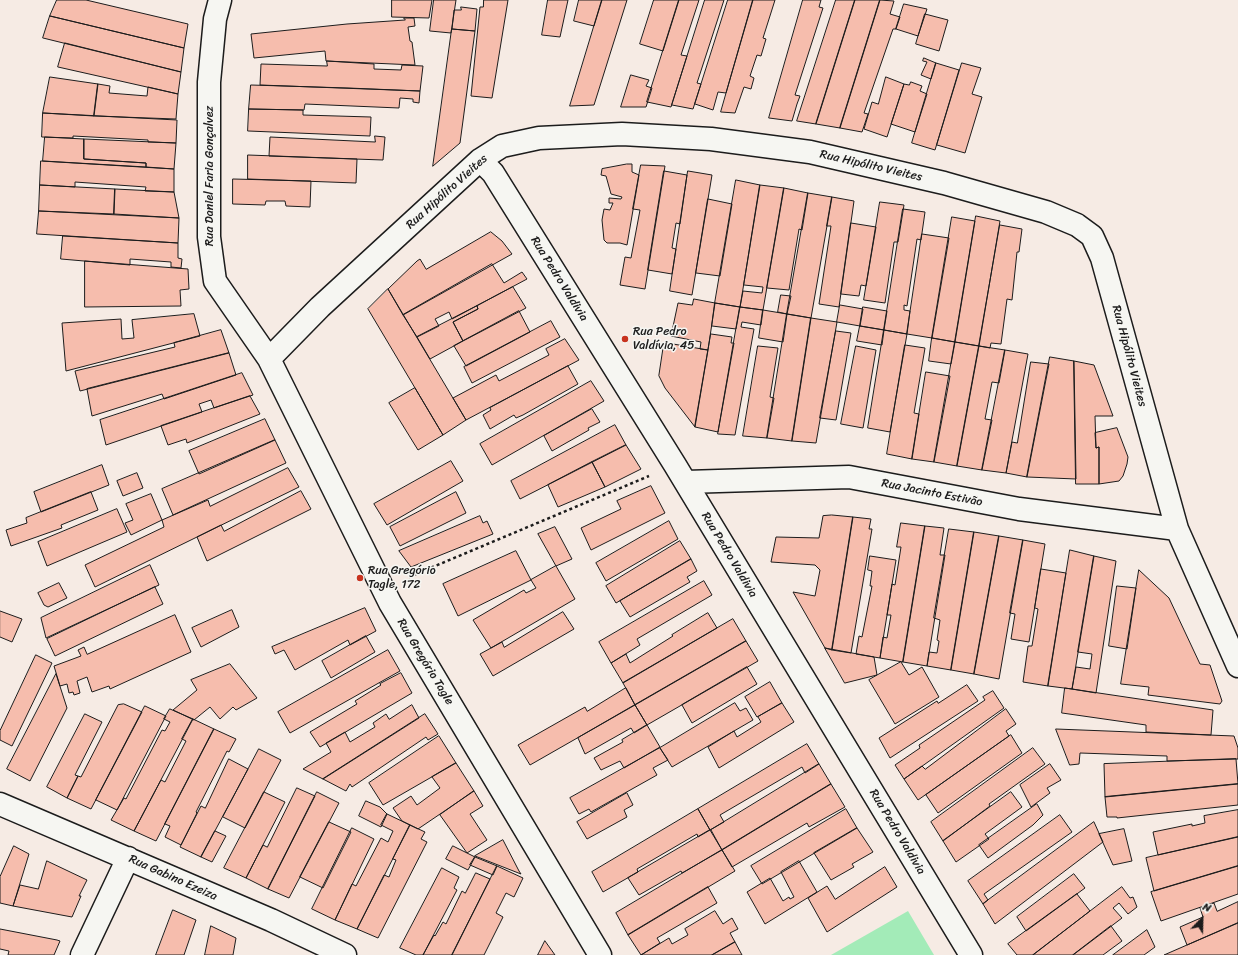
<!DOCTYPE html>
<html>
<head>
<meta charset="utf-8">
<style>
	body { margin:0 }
	#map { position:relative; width:1238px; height:955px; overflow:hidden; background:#f6ebe4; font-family:Sriracha,sans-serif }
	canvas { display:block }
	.north { position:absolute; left:1182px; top:899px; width:40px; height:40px; -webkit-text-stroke:3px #f6f6f2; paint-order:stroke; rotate:23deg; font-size:11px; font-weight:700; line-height:16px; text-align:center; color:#1c1c1c }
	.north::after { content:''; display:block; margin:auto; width:14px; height:18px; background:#1c1c1c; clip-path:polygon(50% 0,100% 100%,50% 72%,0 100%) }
</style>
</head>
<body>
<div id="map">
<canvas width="1238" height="955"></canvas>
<div class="north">N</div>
</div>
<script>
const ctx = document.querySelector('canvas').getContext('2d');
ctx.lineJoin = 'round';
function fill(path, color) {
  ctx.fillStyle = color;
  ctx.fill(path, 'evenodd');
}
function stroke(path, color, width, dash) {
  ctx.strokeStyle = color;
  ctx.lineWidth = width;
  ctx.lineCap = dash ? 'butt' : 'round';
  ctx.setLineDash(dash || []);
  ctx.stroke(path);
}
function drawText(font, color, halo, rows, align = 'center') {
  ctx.font = font + ' Sriracha,sans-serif';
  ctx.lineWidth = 3;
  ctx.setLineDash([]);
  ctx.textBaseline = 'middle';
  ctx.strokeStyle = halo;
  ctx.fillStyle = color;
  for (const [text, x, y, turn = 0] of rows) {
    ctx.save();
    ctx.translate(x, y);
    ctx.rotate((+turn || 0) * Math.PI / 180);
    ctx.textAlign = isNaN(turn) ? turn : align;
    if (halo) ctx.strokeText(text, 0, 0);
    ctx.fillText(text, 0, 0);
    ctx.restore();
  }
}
fill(new Path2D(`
	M908 911 934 955H831Z`), '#a3ebb8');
const building = new Path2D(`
	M57 0H86L188 24 184 48 50 16Z
	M392 0H432L429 18 392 17Z
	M434 0H456L451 33 430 31Z
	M484 0H508L492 98 471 96 480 7H483Z
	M548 0H568L560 37 542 35Z
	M579 0H602L594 26 574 21Z
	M602 0H627L594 105 570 106Z
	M654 0H679L663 51 640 44Z
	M679 0H699L681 55 687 56 671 107 647 102Z
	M705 0H724L697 83 701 84 693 109 672 105Z
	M728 0H753L726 93 718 92 713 110 695 104Z
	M753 0H775L763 38 766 39 761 56 757 55 750 76 754 78 751 89 744 87 735 113 721 112Z
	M803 0H821L819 7 823 8 795 95 800 96 797 104 792 121 769 118Z
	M836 0H855L816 124 797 121Z
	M855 0H880L840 128 816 124Z
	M880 0 894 1 890 14 900 17 896 29H893L864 113 868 114 862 132 840 128Z
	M904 4 927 9 918 36 896 29Z
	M461 7 477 9 475 31 452 29 454 10H461Z
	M925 14 948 20 939 51 916 44Z
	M50 16 184 48 181 72 43 38Z
	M404 18H414L415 26 408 27 410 41 412 42 415 65 326 61 325 51 254 58 251 34 347 24 405 20Z
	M452 29 475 31 460 143 433 166Z
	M65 43 181 72 178 94 58 67Z
	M924 58 936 63 931 79 921 75 927 62 923 61Z
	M327 61 374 64V69L401 70 402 65 423 66 420 91 260 85 261 64 327 66Z
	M936 63 959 70 935 150 912 143Z
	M962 63 981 68 972 94 982 97 965 153 937 145Z
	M631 75 649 80 646 86 652 88 646 107H621Z
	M50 77 98 84 94 116 43 113Z
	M886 77 904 84 887 137 864 129 872 102 878 104Z
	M911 82 922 86 920 91 927 94 915 132 891 124 904 84 909 85Z
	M98 84 110 86 109 93 147 96 148 87 178 94 176 119 94 116Z
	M251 85 348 88 420 91 419 103 413 102V99L400 98 399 108 305 104 304 110H303L249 109Z
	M249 109 303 110V115L371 117 370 136 248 131Z
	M43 113 177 120 176 143 148 142V140L73 136V138L42 137Z
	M375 136 385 137 383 160 269 156 270 137 375 142Z
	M45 137 84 139V159L146 163V167L43 161Z
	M84 139 176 143 174 169 146 167V163L84 159Z
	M248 155 357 159 356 183 248 179Z
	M41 161 174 169V192L145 191 146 187 75 182V187L40 185Z
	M627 164H632V172L639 175 627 245 620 243H607L604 240 602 220 604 209 610 210 613 203H609V198L621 199 622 197 611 194 606 176 601 175 602 169Z
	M641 165 665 166 645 289 620 285 625 257 631 258 640 210 633 209Z
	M664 171 687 175 680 224 676 223 672 248 676 249 672 274 648 270Z
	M688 171 712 175 692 295 670 291Z
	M233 179 311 181 310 207 286 206 285 201H266L265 205 233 204Z
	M736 180 760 185 740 307 715 303Z
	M40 185 115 189 114 214 39 211Z
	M760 185 784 188 763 310 740 307 743 291 762 293 763 287 744 285Z
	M784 188 808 193 802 230 799 229 789 290 767 288Z
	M115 189 174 192 179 218 114 214Z
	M808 193 832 197 811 318 787 314Z
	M832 197 854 201 839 307 819 304 831 226H827Z
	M708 199 732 204 720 276 696 273Z
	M880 202 904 205 898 242H894L885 303 864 300Z
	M903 209 925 212 921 240 917 239 907 306 904 305V310L910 311 907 334 884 330Z
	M39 211 179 218 178 243 37 234Z
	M976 216 1000 221 979 346 955 342Z
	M952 217 975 221 955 342 932 338Z
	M851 223 876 227 866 286 861 285 859 296 841 294Z
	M1000 225 1022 229 1019 252H1017L1012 300 1007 299 1001 344 991 343 990 348 979 346Z
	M491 232 502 241 512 254 403 315 388 289 417 261 420 259 426 269Z
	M922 234 949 238 932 338 907 334Z
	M63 236 178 243V258L182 259 181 268 171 267V262L130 259V265L61 259Z
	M85 261 188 269 189 289 180 290 181 306 85 307Z
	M492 264 504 283 522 272 527 279 452 319 449 312 435 319 439 326 417 337 403 315Z
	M513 287 526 308 463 341 453 322 478 309 477 306Z
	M388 289 466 420 443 435 368 309Z
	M781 295 791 296 787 314 778 312Z
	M694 299 715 303 708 350 700 349 701 342 671 336 678 303 692 305Z
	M715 303 740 307 736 329 712 326Z
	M840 305 863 309 860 326 837 322Z
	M477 306 478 309 453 322 463 341 430 359 417 337Z
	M740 307 763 310 761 325 742 322 741 327 754 329 735 435 718 434Z
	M863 307 887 311 884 330 860 326Z
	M763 310 787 314 783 342 759 338Z
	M519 311 530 332 466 366 454 346Z
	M194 314 200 336 66 371 62 323 121 319 122 339 134 338 132 320Z
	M787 314 811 318 792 441 767 438Z
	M811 318 837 322 816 443 792 441Z
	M551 321 560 337 472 383 464 367Z
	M860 326 884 330 882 345 857 341Z
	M221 330 229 353 80 391 75 371 175 347 174 343Z
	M884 330 907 334 890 432 868 428Z
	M836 331 851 333 836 420 820 418Z
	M711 334 732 337 731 343H734L718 432 695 427Z
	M932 338 955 342 951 364 929 361Z
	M565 339 579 360 466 420 453 398 496 375 499 381 549 355 546 349Z
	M955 342 979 346 957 466 934 462Z
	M664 344H673L708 350 695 427 665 388 659 376Z
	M905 345 925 348 914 413 919 414 912 459 887 454Z
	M758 346 778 348 770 397 774 398 767 438 743 436Z
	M856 346 876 350 863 428 841 424Z
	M979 346 1005 350 999 383 992 382 985 419 992 420 982 470 957 466Z
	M1005 350 1028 354 1006 473 982 470Z
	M229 353 236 375 164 399 162 394 92 416 87 389Z
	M1050 357 1074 361 1076 479 1027 477Z
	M1074 361 1094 365 1113 416H1095L1096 448 1099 447V484H1076Z
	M1031 362 1049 364 1027 477 1006 473 1012 442 1017 443Z
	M568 366 578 384 523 415 516 418 514 415 490 429 483 415 491 410 490 408Z
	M926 372 950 376 934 462 912 459Z
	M242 373 253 395 214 408 211 400 199 404 202 412 106 445 100 420Z
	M591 381 604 401 492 465 480 444Z
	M415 388 443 435 418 450 389 403Z
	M250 396 260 414 187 443 186 439 168 445 161 426Z
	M592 409 600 422 588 428 589 430 552 451 544 436Z
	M265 419 275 440 199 474 189 451Z
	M615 425 626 445 520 499 511 481Z
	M1117 428 1128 457 1127 464 1123 476 1119 481 1099 484V447L1096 448 1095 433Z
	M275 440 286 463 173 515 162 489Z
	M626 445 641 469 605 487 592 462Z
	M451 461 463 481 387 525 374 504Z
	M592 462 605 487 558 507 548 485Z
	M102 465 109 485 41 512 34 492Z
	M288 468 299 487 95 587 85 565 164 527 162 520 208 500 210 506Z
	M137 473 143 488 123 496 117 481Z
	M651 486 665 513 591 550 581 528 621 509 617 501Z
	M301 491 311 509 207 561 197 537 221 525 224 531Z
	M91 492 98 510 61 525 62 528 11 546 6 530 27 523 26 518Z
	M456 492 466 513 400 546 390 527Z
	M151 494 162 520 131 535 125 523 133 520 126 504Z
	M117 509 127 532 47 566 38 542Z
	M832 515 853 517 832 650 825 648 793 592 815 596 820 570 815 565 771 562 776 537 819 538 823 516Z
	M480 516 483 523 487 521 493 534 411 567 399 551Z
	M853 517 871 519 869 529H872L851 653 832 650Z
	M669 521 678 539 606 581 596 563Z
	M901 523 925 526 903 662 880 658 883 637 887 638 891 615H887L892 584 895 585 901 547H897Z
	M925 526 944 528 940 555H945L927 666 903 662Z
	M555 527 572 559 556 566 538 534Z
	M949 529 974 532 951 670 927 666 929 652 937 653 939 641 937 640 940 620 934 618Z
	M974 532 999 536 974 674 951 670Z
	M999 536 1023 540 999 679 974 674Z
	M1023 540 1045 544 1029 642 1011 639 1015 614 1010 613Z
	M680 541 691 559 616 603 606 586Z
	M1070 550 1094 556 1072 689 1048 686Z
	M516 551 531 580 458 616 443 584Z
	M870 556 896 560 880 658 856 654 859 636 862 637 872 586H870L872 571 868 570Z
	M1094 556 1116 561 1096 693 1072 689 1076 667 1090 669 1092 654 1078 652Z
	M691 559 697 571 687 577 690 582 630 617 620 601Z
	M150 565 159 585 46 638 41 618Z
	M556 566 575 599 491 648 473 620 524 590 526 593 536 588 531 580Z
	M1041 569 1066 573 1048 686 1023 682 1028 646H1032L1038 609 1035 608Z
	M1139 570 1169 598 1200 664 1210 665 1222 701 1220 704 1148 695 1149 687 1121 684Z
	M704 581 712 595 637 639 640 645 611 663 599 642Z
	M59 583 67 598 48 607 44 605 38 593Z
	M1117 586 1136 588 1127 649 1109 646Z
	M155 587 163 604 55 656 47 639Z
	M365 608 376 631 350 645 348 640 295 670 284 650 275 654 272 647Z
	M232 610 239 627 201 647 192 628Z
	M0 611 22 619 12 642 0 637Z
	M563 612 574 629 493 676 480 654 502 642 504 647Z
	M708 613 717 628 623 683 611 663 626 654 630 663 673 636 672 635Z
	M175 615 191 652 110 689 109 686 92 692 87 677 77 681 80 693 74 695 73 692 69 693 67 684 60 686 54 666 81 656 78 650 84 647 87 654Z
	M733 619 746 641 635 705 623 683Z
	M366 636 375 652 331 678 322 661Z
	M746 641 758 661 647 725 635 705Z
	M825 648 874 657 877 675 845 683Z
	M388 650 400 671 290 733 278 712Z
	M36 655 52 663 12 746 0 740V731Z
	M901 662 909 675 922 667 939 697 895 724 869 680Z
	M230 664 257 698 236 710 233 707 220 719 210 707 194 720 173 710 197 690 191 680Z
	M747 667 757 684 692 723 682 705Z
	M401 673 412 693 320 747 310 732 357 704 355 701 381 685 380 684Z
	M56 674 67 708 30 781 7 769Z
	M770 682 782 703 757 717 745 697Z
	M967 685 978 701 890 758 879 738 937 701 938 703Z
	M626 688 635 705 530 765 518 745 585 707 587 711Z
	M1065 688 1213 710 1211 735 1146 732V725L1062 713Z
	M993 691 1004 708 904 779 895 765 920 748 919 745 985 700 983 697Z
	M735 703 740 711 746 708 753 720 672 767 660 748Z
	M782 703 794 722 719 768 708 747 734 731 737 737 761 722 758 717Z
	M124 704 142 712 91 809 67 798 78 776 81 777 118 705Z
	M412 705 419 718 323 779 303 769 331 752 326 743 345 732 350 742 375 727 373 723 386 714 389 719Z
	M635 705 647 725 634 733 631 728 585 754 578 738Z
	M145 706 166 716 117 810 96 800Z
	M170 709 193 719 134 831 111 820 124 798 126 799 162 730 165 731 170 722 164 719Z
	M1006 709 1016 724 1006 731 1009 736 918 800 904 779 922 766 925 769Z
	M85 714 102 722 75 775 78 776 67 798 47 787Z
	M425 714 438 734 428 740 426 737 352 787 350 784 346 791 323 779Z
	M193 719 214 729 156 841 134 831 161 780 165 782 186 741 182 739Z
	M647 725 660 747 624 768 620 761 601 770 594 758 623 742 622 740Z
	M214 729 236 739 229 752 227 751 196 812 197 813 181 845 165 837 170 826 165 824Z
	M1056 729 1234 736 1238 748V759L1167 761V756L1080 753 1079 764 1070 765Z
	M1011 735 1022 753 938 813 926 795Z
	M439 736 456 763 383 805 369 783Z
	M807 744 819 764 805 773 802 767 720 815 724 822 710 830 698 809Z
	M660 748 668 760 653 768 657 775 591 812 589 809 579 814 570 798Z
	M1033 748 1045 764 989 804 990 806 943 841 931 822Z
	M259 749 281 760 245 828 223 817Z
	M229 759 248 769 201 857 180 847 201 806 205 808Z
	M1236 759 1238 784 1105 797 1104 764Z
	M456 763 474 791 418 829 402 821 393 808 411 796 417 805 440 788 432 777Z
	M819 764 831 784 722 850 711 830Z
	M1050 764 1061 780 1047 788 1050 793 1031 807 1020 785Z
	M831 784 845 807 809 827 807 823 732 867 722 850Z
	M1238 784V805L1117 818V817H1107L1105 797Z
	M297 788 315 796 268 889 246 878 263 845 267 847Z
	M474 791 483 806 470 814 487 840 467 853 440 815Z
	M264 792 285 802 246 878 224 868Z
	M317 792 339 803 289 898 268 889Z
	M1011 792 1022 807 985 834 989 839 956 862 943 841Z
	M627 793 633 805 624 810 627 817 587 839 577 822Z
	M366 801 380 807 387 814 381 827 359 816Z
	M1037 804 1043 815 1033 825 988 858 979 845Z
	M698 809 710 830 698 837 697 834 637 869 638 872 603 892 592 872Z
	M846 809 857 828 762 884 751 866Z
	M1238 810V837L1158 855 1153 832 1192 824V826L1205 823 1204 816Z
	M387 814 410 825 357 929 335 920 352 884 356 886 381 838 388 842 393 831 381 825Z
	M1060 815 1072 832 984 894 988 900 983 904 968 881Z
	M329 822 351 832 323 888 300 877Z
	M1094 822 1103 842 995 924 983 904Z
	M410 825 425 832 421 839 427 842 378 938 357 929 384 875 389 877 396 860 393 859Z
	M352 828 374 839 335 920 312 909Z
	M857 828 873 852 852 864 854 867 831 880 814 853Z
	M1124 829 1132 861 1113 865 1099 834Z
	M710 830 722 850 682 873 681 871 639 895 628 878Z
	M215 831 226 836 212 862 201 857Z
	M1238 837V866L1154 891 1146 858Z
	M503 840 519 871 521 874 475 856Z
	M14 846 29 854 13 906 0 903V877Z
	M453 846 475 857 468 870 446 859Z
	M722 850 735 871 628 935 616 913Z
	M475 857 497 866 493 875 470 865Z
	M47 861 87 880 79 896H81L72 917 13 906 20 885 38 889Z
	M799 861 817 892 765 924 747 892 770 878 783 901 789 897 790 899 794 897 781 872Z
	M497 866 523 878 514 897 506 893 496 913 503 917 484 955H452Z
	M1238 866V894L1161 921 1151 892Z
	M885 867 897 887 827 932 808 898 827 886 835 899Z
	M442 868 459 877 454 888 457 890 423 955H416L400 948Z
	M476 873 490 879 452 955H423L434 935 435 936 443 922 446 924 462 891 465 893Z
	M1074 874 1085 888 1026 931 1017 917Z
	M708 887 717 903 657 938 660 943 641 955 628 935Z
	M1122 887 1130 898 1133 897 1137 907 1128 914 1119 903 1113 908 1122 918 1073 955H1033Z
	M1077 894 1090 911 1033 955H1017L1008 944Z
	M1238 902V923L1187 945 1180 927 1203 917 1200 908 1214 903 1217 911Z
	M173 910 196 920 184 955H156Z
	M715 911 723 924 732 918 738 929 730 933 735 942 712 955H641L669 938 672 944 688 935 685 929Z
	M1238 923V955H1164L1187 945Z
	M211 926 236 938 233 955H205Z
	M1111 926 1122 941 1103 955H1073Z
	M0 929 57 940 60 941 54 955H8L9 951 0 949Z
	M1147 930 1155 947 1144 955H1113Z
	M545 941 555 955H538Z
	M735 942 742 955H712Z`);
fill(building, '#f6bdad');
stroke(building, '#1c1c1c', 1);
const street = new Path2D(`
	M220 0 215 19 209 82V237L215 281 269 359 390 603 600 955
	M480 160 493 173 675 465 971 955
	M269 359 320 307 480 160 502 146 539 138 622 134 711 139 810 152 944 183 1046 212 1077 225 1092 236 1102 258 1177 529 1238 666
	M686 482 849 477 1019 509 1177 529
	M0 804 271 920 345 955
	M82 955 128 858`);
stroke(street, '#1c1c1c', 25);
stroke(new Path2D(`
	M409 577 649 476`), '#1c1c1c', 2.5, [3, 3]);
stroke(street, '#f6f6f2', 22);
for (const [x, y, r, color] of [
	[625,339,4,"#c8321e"],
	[360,578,4,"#c8321e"]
]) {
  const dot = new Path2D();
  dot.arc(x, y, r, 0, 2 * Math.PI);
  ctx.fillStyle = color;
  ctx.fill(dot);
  stroke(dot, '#f6f6f2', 1.5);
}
drawText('12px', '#1c1c1c', '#f6f6f2', [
	["Rua Hipólito Vieites",871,166,13],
	["Rua Daniel Faria Gonçalvez",210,176,-90],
	["Rua Hipólito Vieites",447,192,-42],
	["Rua Pedro Valdivia",559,279,58],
	["Rua Hipólito Vieites",1129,356,75],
	["Rua Jacinto Estivão",932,493,11],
	["Rua Pedro Valdivia",729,555,59],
	["Rua Gregório Tagle",425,662,59],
	["Rua Pedro Valdivia",897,832,59],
	["Rua Gabino Ezeiza",173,878,24]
]);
drawText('12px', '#1c1c1c', '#f6f6f2', [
	["Rua Pedro",633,332],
	["Valdívia, 45",633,346],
	["Rua Gregório",368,571],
	["Tagle, 172",368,585]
], 'left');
</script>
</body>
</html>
